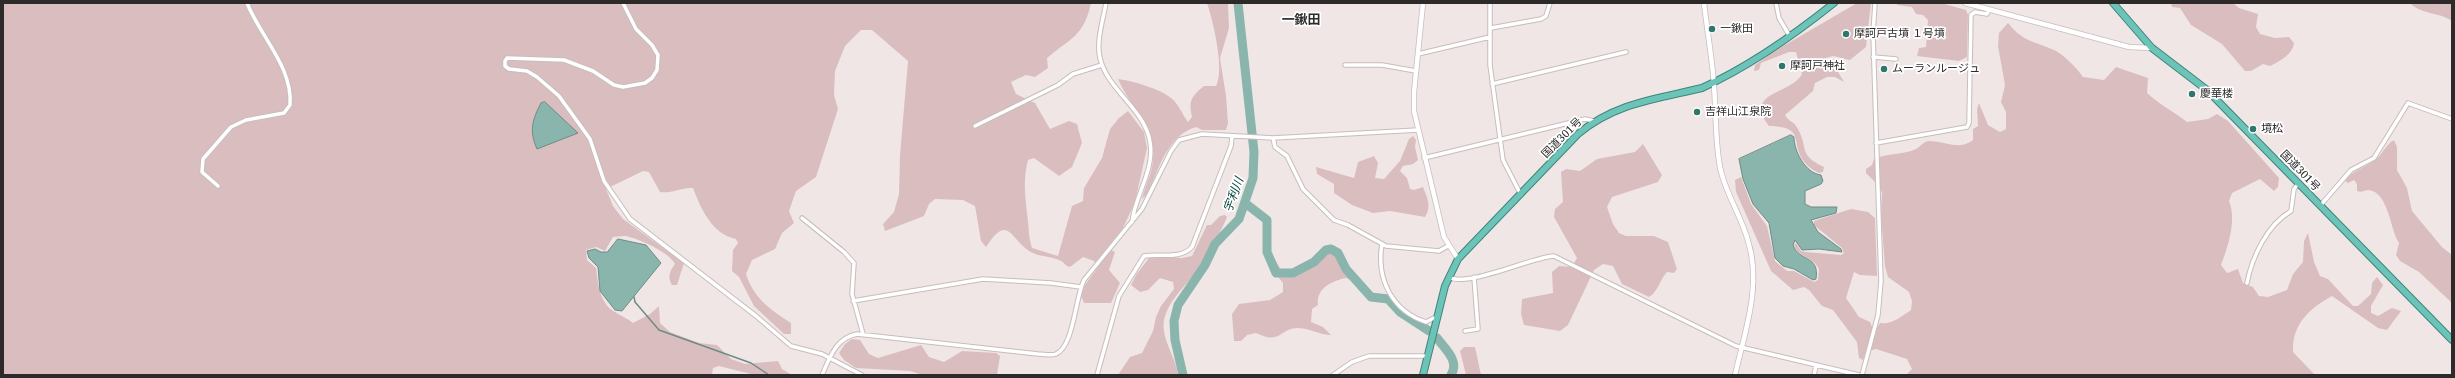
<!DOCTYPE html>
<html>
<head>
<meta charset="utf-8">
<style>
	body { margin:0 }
	#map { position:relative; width:2455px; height:378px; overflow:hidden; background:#f1e6e6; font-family:"Noto Serif",serif }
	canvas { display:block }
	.frame { position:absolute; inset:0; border:4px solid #2e2a2a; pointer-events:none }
</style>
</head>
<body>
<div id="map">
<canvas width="2455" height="378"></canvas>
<div class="frame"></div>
</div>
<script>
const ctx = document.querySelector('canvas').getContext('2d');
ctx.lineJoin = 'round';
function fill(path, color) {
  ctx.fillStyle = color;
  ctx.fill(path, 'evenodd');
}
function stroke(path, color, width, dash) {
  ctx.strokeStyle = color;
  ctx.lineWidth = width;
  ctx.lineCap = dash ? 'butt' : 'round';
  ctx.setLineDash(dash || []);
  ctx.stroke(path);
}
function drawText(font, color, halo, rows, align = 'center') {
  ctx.font = font + ' "Noto Serif","Noto Sans JP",serif';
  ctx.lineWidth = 3.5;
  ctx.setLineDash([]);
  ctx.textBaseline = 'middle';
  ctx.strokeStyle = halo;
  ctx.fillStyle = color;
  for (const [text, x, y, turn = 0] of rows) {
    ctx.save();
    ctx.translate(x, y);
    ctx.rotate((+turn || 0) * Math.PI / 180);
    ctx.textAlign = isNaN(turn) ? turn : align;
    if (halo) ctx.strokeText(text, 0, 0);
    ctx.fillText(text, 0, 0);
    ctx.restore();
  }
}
fill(new Path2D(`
	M3 3H1091C1084 36 1071 38 1047 58L1048 68 1035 77 1026 75 1011 82 1016 94 1035 103 1050 129 1069 121 1077 124 1082 143 1072 167 1059 176 1034 158 1028 160C1023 179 1025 194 1027 213 1029 226 1028 236 1032 248L1058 256 1072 206 1083 201 1084 188 1102 158 1110 129 1119 118 1128 111 1144 132 1147 148 1135 202 1123 228 1107 248 1115 252 1109 270 1120 283 1111 303H1084L1081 296 1085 285 1098 267 1094 261 1083 257 1070 267C1065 266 1064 262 1059 260 1050 256 1039 257 1029 251 1009 237 1008 214 986 247L981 241 975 206 963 200 935 199 929 204 924 216 885 231 883 224 894 212 899 194 900 155 908 61 872 30H861L845 46 835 71 834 95 838 109 816 177 796 191 789 211 794 223 782 233 775 249 752 260 746 274C754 299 770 309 791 323V334H784L754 306 739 277 732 271 733 250 738 243 736 239C712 234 701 209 693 188 681 187 672 194 660 192L649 172 643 171 606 189 613 206 623 219 684 263 677 285H672C667 277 670 271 675 264 670 253 642 240 629 237 625 235 618 237 613 237L605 251 596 247 586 250 587 260 596 268C598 283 599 303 615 312 621 316 627 318 633 323L650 314 659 306 660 323 670 332 699 343 717 345 731 359 745 364 778 361 782 369 792 375H755L719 366 713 368 712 375H3Z
	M1207 3H1228L1229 28 1220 58 1226 96 1228 123 1226 130H1202L1196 127C1172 134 1162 159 1153 181 1150 187 1148 195 1142 199 1144 188 1150 178 1152 167 1160 132 1131 109 1118 79 1133 81 1167 90 1176 103 1181 109 1183 116 1188 122L1192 117C1188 100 1192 96 1204 86H1216C1225 70 1213 21 1207 3Z
	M1857 3H1871L1866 47 1850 60 1833 56 1826 58 1824 66 1837 70 1844 82 1835 77H1827L1815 83 1813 91 1785 115C1788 121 1793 121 1796 126 1810 147 1796 154 1824 167L1823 172 1819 173C1815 171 1809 168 1806 164 1788 143 1808 127 1769 126 1743 91 1791 95 1802 74L1796 52H1789L1761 63 1759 70 1754 71 1755 65 1773 52Z
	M1897 3H1941L1966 10 1968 15 1967 57 1959 61 1917 56 1919 48 1926 47 1928 20 1923 15 1916 14 1912 7 1897 5Z
	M2171 3H2233L2239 8 2258 14 2256 27 2260 34 2275 38 2289 37 2294 43C2293 54 2279 62 2270 66L2263 64 2251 71H2245L2222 44 2191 25 2180 8 2172 7Z
	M2452 3V21C2439 12 2423 15 2411 4Z
	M2008 23C2023 42 2034 41 2054 50 2062 53 2079 70 2083 77L2104 80 2116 67 2148 78 2147 93C2160 105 2173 111 2187 122L2208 119 2217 114 2228 121 2279 178 2278 187 2274 191 2260 179 2232 193 2229 201C2237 220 2228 247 2221 265L2227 273 2238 269 2243 283 2253 287 2259 296 2268 297 2287 290 2293 274 2303 262 2304 241 2308 233 2314 262 2320 276 2328 279 2353 306H2358L2371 294 2372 283 2377 277 2383 285 2371 306V313L2378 316 2392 308 2401 311 2387 330 2378 328 2332 296C2309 309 2292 324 2293 352L2315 375H1906L1912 369 1907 359 1876 349 1866 352 1863 360 1859 358 1857 342 1833 310 1822 306 1809 290 1804 287 1793 290 1771 271 1736 192 1735 180 1741 177 1751 204 1767 226 1775 261 1787 271H1794L1814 282 1818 280 1819 269C1813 257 1798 257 1794 245L1796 243 1801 251 1805 252 1841 255 1844 253 1842 248 1814 225V221L1851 209 1868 212 1875 218 1877 276 1860 275 1854 272 1846 298 1859 317 1870 322 1872 327 1877 328 1880 323C1892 325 1902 316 1911 310L1912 301 1909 292 1888 277 1885 266 1881 214 1882 193 1879 186 1866 173V169L1872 165 1874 159C1887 153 1903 155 1916 149 1920 147 1924 141 1929 141 1945 141 1959 151 1973 140V129L1978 126 1977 109 1979 103 1988 125 2000 132 2006 129V112L2001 102 2005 85 1998 46 1999 33Z
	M1413 136 1416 140 1415 147 1418 160 1413 164 1403 166 1400 171 1407 178 1410 189 1414 190 1423 187C1427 197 1432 207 1425 217L1390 211 1373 213 1352 205 1334 193V184L1317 174 1316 167 1354 178 1358 162 1374 156 1378 163 1375 178 1384 179 1400 161 1409 139Z
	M2394 140 2397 147V170L2407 188 2412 211 2442 247 2452 255V303L2419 272 2400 261 2396 255 2399 243C2390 230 2389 193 2369 190 2364 190 2362 193 2357 191V184L2354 180 2348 183 2345 181C2353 169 2366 168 2376 159 2383 154 2385 145 2394 140Z
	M1643 144 1662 175 1658 182 1612 197 1607 207 1613 224 1619 233 1626 236H1654L1668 242 1677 269 1674 273 1667 272C1660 279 1658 292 1649 297L1622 284 1613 266 1603 264 1594 270 1568 325 1560 331 1524 325 1521 314 1522 299 1553 293 1552 272 1559 266 1572 267 1577 258 1554 217 1555 209 1563 202 1561 172 1566 169 1580 171 1597 159 1635 152Z
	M1225 215 1227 217C1220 234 1209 252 1199 268 1187 286 1160 306 1164 331 1166 346 1176 359 1178 375H1118L1130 357 1142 353 1153 331 1156 317 1161 306 1174 289 1173 282 1160 278 1148 290 1140 292 1131 285 1136 275 1149 258H1182L1192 256 1207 225H1211L1220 216Z
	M1330 252C1340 259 1345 269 1354 278L1355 282 1346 278C1332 281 1316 288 1318 305L1312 309 1311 322 1323 327 1331 335C1320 335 1309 328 1297 328 1279 329 1281 345 1256 333L1247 335 1241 341H1234L1232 314 1239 304 1270 300 1283 292V283L1270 267 1271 255C1278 261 1278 268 1285 273L1301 270Z
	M852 339 860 340 869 354 878 358 921 345 929 357 944 362 962 351 996 353 1000 356 997 375H923L910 371 856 368 844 360 839 353 845 344Z
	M1464 347H1475L1481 375H1466L1460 351Z`), '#dabebf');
const water = new Path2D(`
	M545 102 578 133 537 149C529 131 532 120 541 103Z
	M1791 135 1794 137C1794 151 1805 173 1821 175L1823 181 1821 184 1805 191V204L1811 207H1837L1836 213 1811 220 1818 232 1841 249 1842 252 1819 249 1802 250 1795 240 1793 245C1799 262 1820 255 1816 279L1813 280 1794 269 1783 266 1775 258 1769 223 1753 204 1743 179 1739 159Z
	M618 239 646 245 661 263 622 311 615 310 600 291 598 267 589 258 587 251 595 249 601 252H607Z`);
fill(water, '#89b5ad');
stroke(water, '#6e8b86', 1);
stroke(new Path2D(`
	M634 297 635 302 659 330 751 363 769 375`), '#6e8b86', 1.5);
stroke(new Path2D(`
	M1245 203 1267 220V252L1276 273H1293L1314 262 1326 250 1331 249 1338 253 1346 269 1371 297 1388 299 1400 312 1429 331
	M1437 338C1445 349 1460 361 1451 375
	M1183 375 1175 340 1174 321 1178 305 1205 265 1215 244 1239 219 1253 178 1254 152 1238 3`), '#89b5ad', 9);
const minor = new Path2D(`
	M623 3 636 29 652 45 658 55 657 70 652 78 645 83 623 87 614 85 593 71 564 60 507 58 505 61V66L509 69 527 71 537 77 559 96 590 139 604 181 630 219 756 316 791 346 822 354 862 375
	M1106 3C1103 20 1096 41 1100 58 1107 90 1145 109 1150 142 1155 170 1135 195 1132 222
	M1490 3V65L1503 160 1521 195
	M1776 3 1779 18 1789 35
	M1491 28 1541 19 1546 16 1550 3
	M1418 54 1490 37
	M1873 57 1896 59
	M1345 65H1382L1416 71
	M1492 84 1626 52
	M975 126 1058 85 1073 74 1102 65
	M1273 138 1275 147 1287 156 1303 189 1334 220 1348 225 1386 246 1439 251 1448 246
	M1876 143 1967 127 1969 123 1971 15 1975 12 1987 14 1989 10
	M1424 158 1585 119 1594 121
	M218 186 202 172 203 159 231 127 246 120 284 113 290 105C293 67 260 36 247 3
	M2320 206 2351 170 2374 158 2408 103 2452 119
	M802 218 844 252 854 263 852 294 863 334
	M1382 244C1376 279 1392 311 1426 322L1434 318 1436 319
	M1449 277C1466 288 1532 257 1554 256L1736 346 1859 375
	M2247 283C2252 257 2267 225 2291 211L2294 189 2298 184
	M853 301 983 279 1051 283 1081 287
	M1465 331 1478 329 1474 277
	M822 375C830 357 836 338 857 334L1038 354C1044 354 1051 356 1056 354 1074 346 1075 298 1084 280L1142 209 1171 151 1179 140 1202 134 1273 138 1418 130
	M1097 375 1119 296 1144 256C1160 253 1180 260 1192 247L1231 146 1232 137
	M1333 375 1352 362 1369 356H1428
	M1814 375 1816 366
	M1862 375 1878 315 1881 281 1873 34 1875 3`);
const tertiary = new Path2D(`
	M1423 3 1414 92V111L1444 237 1458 259
	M1704 3C1707 30 1712 57 1714 85 1716 112 1715 140 1720 167 1725 193 1741 215 1748 241 1762 285 1745 331 1735 375
	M1965 3 2129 47 2152 48`);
const trunk = new Path2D(`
	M2113 3 2152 48 2207 90 2452 340
	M1423 375 1445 286 1458 259 1578 134C1615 103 1656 99 1702 88 1748 67 1794 35 1834 3`);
stroke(minor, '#c7bdbd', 5.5);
stroke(tertiary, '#c7bdbd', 6);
stroke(trunk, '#3e857b', 8);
stroke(minor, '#fff', 3.5);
stroke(tertiary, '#fff', 4.5);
stroke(trunk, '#6cc4b8', 6);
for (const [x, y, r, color] of [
	[1712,29,4,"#30766c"],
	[1846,34,4,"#30766c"],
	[1782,66,4,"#30766c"],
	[1884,69,4,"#30766c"],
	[2192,94,4,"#30766c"],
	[1697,112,4,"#30766c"],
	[2253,129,4,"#30766c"]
]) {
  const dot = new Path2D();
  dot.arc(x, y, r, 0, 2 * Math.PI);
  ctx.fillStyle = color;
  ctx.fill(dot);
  stroke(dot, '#fff', 1.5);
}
drawText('11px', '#2e2a2a', '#fff', [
	["一鍬田",1720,29],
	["摩訶戸古墳 １号墳",1854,34],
	["摩訶戸神社",1790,66],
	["ムーランルージュ",1892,69],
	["慶華楼",2200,94],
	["吉祥山江泉院",1705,112],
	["境松",2261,129]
], 'left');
drawText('11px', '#2e2a2a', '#fff', [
	["国道301号",1562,138,-45],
	["国道301号",2300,171,46]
]);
drawText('italic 12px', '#00453d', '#fff', [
	["宇利川",1234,195,-70]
]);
drawText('bold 13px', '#2e2a2a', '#fff', [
	["一鍬田",1301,20]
]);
</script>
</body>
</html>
